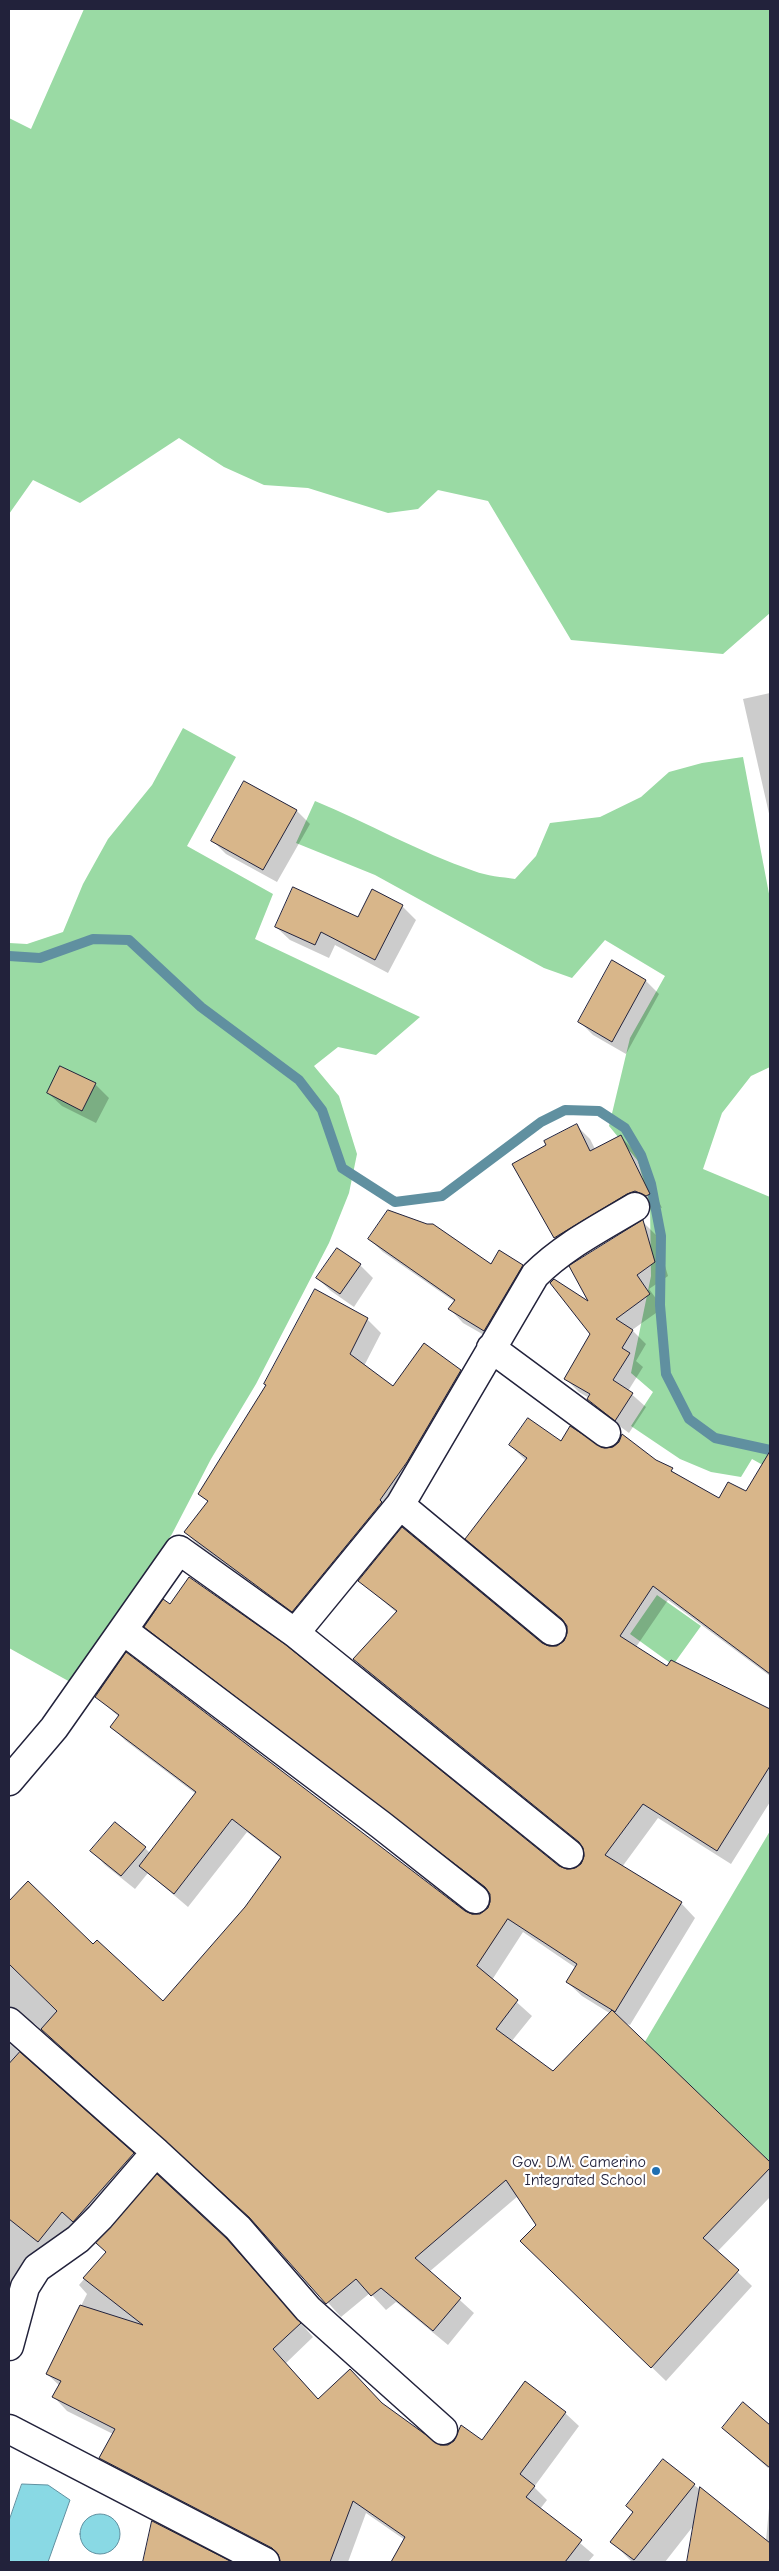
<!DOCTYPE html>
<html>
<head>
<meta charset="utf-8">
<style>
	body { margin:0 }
	#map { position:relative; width:779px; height:2571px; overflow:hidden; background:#fff; font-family:"Comic Neue",sans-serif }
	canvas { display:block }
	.frame { position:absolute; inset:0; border:10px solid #22223b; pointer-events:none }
</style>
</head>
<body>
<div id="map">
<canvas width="779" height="2571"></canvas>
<div class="frame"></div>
</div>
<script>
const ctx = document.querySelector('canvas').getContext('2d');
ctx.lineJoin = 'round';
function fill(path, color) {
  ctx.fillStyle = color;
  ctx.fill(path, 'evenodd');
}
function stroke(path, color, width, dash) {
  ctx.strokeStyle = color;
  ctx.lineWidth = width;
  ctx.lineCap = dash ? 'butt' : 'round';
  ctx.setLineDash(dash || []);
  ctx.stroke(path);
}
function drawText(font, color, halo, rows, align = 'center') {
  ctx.font = font + ' "Comic Neue",sans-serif';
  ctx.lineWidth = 4.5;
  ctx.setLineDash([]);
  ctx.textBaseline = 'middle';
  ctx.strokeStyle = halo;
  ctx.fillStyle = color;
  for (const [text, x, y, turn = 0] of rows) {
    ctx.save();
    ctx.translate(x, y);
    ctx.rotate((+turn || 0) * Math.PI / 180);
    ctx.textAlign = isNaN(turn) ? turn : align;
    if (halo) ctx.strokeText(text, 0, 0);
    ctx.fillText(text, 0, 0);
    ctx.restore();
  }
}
fill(new Path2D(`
	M84 9H770V613L723 654 571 640 488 501 438 490 418 509 388 513 308 488 264 485 224 467 179 438 80 503 33 480 9 514V118L31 129Z
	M183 728 236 757 187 846 273 894 255 939 420 1017 376 1055 338 1047 314 1066 339 1096 357 1154 349 1193 329 1243 256 1384 211 1459 172 1534 72 1683 9 1648V943L27 944 63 932 83 884 108 839 152 785Z
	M743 757 770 899V1067L751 1076 722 1113 703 1169 770 1197V1469L752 1459 741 1477 711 1472 680 1459 631 1426 653 1392 631 1373 651 1276 650 1205 638 1161 609 1126 630 1038 665 976 605 940 572 978 544 968 375 875 296 843 315 801C368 823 419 852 474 871 487 876 502 877 515 879L536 856 550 823 600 817 641 797 669 772 702 763Z
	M657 1595 701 1626 673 1665 630 1634Z
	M770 1831V2165L643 2045Z`), '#9adaa4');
const water = new Path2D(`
	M22 2484 48 2485 70 2500 48 2562H9V2521Z
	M80 2534a20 20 0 1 1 40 0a20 20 0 1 1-40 0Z`);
fill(water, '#89d9e4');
stroke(water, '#6090a0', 1);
fill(new Path2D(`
	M770 693V818L743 699Z
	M245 782 297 811 310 824 277 882 226 854 212 840Z
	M402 906 416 920 388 973 335 945 329 958 290 940 276 927 358 918Z
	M613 962 646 981 659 994 626 1054 593 1035 580 1022Z
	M95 1084 109 1098 96 1123 62 1106 48 1093Z
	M577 1126 590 1139 595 1149 620 1136 634 1150 662 1208 650 1204 641 1207 569 1251 555 1238 514 1164 548 1146Z
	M643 1222 656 1235 668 1276 649 1289 663 1308 632 1330 646 1344 636 1361 643 1367 628 1391 646 1407 629 1433 602 1413 589 1398 579 1392 565 1378 592 1334V1305Z
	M369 1239 491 1265 499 1252 523 1266 536 1279 498 1343 463 1323 450 1309 455 1302 383 1252Z
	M360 1265 373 1278 354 1307 331 1291 317 1278Z
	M315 1291 367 1319 381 1333 364 1366 393 1388 460 1371 474 1384 306 1624 199 1546 185 1532 208 1502 199 1494 267 1385Z
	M561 1443 656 1461 719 1500 747 1493 758 1474 770 1481V1676L668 1600 636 1647 668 1667 671 1661 770 1711V1802L731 1864 658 1818 622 1867 681 1903 695 1918 630 2025 624 2023 770 2163V2197L717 2252 752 2286 666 2381 536 2255 538 2225 518 2196 429 2272 474 2313 448 2345 396 2302 386 2310 370 2293 341 2317 255 2222 35 2024 28 2021 9 2031V1903L28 1883 93 1946 163 2003 246 1907 282 1859 247 1832 188 1907 148 1873 135 1889 105 1865 92 1851 145 1848 150 1853 196 1794 126 1741 111 1727 119 1717 97 1697 465 1912 473 1916 482 1914 488 1910 492 1901 491 1893 160 1641 146 1627 559 1867 567 1871 576 1870 582 1864 586 1856 585 1848 368 1673 354 1659 397 1613 360 1581 549 1648 557 1647 565 1641 569 1633 567 1624 467 1539 526 1461 510 1445ZM523 1932 576 1968 567 1982 582 1996 611 2014 553 2073 511 2042 532 2016 492 1980Z
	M9 2043 147 2169 49 2261 9 2343Z
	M107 2252 240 2254 313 2337 286 2363 319 2400 384 2406 440 2447 482 2441 565 2413 579 2426 534 2487 547 2500 540 2509 594 2555 588 2562H392L405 2540 366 2513 348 2562H287L113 2471 100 2458 113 2434 67 2411 54 2397 60 2386 47 2374 87 2294 79 2285Z
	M743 2404 770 2427 768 2468 723 2428Z
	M694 2485 766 2541 770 2497V2562H688L694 2525 665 2562H632L612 2542Z
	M152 2523 213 2554 221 2562H144Z`), '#0003');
stroke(new Path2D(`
	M9 956 40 958 93 939 129 940 201 1007 299 1080 322 1110 342 1168 395 1202 442 1196 541 1122 565 1110 599 1111 625 1128 641 1155 651 1184 661 1236 660 1305 666 1374 689 1419 715 1438 770 1450`), '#6090a0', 10);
const building = new Path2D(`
	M244 781 297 810 263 870 211 841Z
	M293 887 358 917 372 889 403 905 375 960 321 932 315 945 275 927Z
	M612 960 646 980 612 1042 578 1022Z
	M60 1066 96 1083 82 1111 47 1093Z
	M577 1124 590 1151 621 1135 650 1194 646 1196 635 1191 627 1194 554 1238 512 1164 546 1145 544 1141Z
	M388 1210 427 1224H433L491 1264 499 1250 523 1265 484 1331 448 1309 455 1300 368 1239Z
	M643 1220 655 1262 637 1275 650 1294 616 1319 633 1330 622 1348 630 1353 613 1380 633 1393 615 1421 587 1399 590 1394 564 1379 590 1334 550 1283 554 1279 588 1301 569 1266Z
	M337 1248 361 1264 340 1294 316 1278Z
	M315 1289 368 1318 350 1354 393 1386 424 1343 461 1370 407 1462 380 1500 382 1502 292 1612 184 1532 208 1501 198 1494 266 1385 264 1384Z
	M528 1418 561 1441 570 1426 604 1448 613 1447 619 1442 622 1434 656 1460 673 1468 671 1471 719 1498 728 1482 746 1491 770 1451V1674L653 1586 620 1636 667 1666 671 1660 770 1709V1766L717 1851 643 1804 605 1855 682 1902 615 2012 612 2010 770 2162V2168L703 2238 739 2270 651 2368 520 2241 536 2225 506 2180 415 2258 461 2298 433 2331 381 2288 371 2296 356 2279 326 2304 249 2217 41 2029 57 2011 9 1964V1901L28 1881 93 1944 97 1940 163 2001 245 1907 281 1857 232 1819 174 1894 139 1866 196 1792 110 1727 119 1715 95 1697 126 1652 465 1911 472 1914H480L488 1908 490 1902V1894L485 1887 144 1627 163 1599 170 1604 189 1577 286 1645 559 1866 567 1869 575 1868 581 1864 584 1856 583 1848 579 1842 353 1659 397 1611 358 1581 402 1527 542 1643 549 1646H557L564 1641 567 1633V1626L562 1619 465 1539 527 1458 509 1445ZM508 1919 577 1964 566 1982 612 2010 553 2071 496 2029 518 2000 477 1966Z
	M115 1822 146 1847 121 1876 90 1851Z
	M20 2052 134 2153 73 2222 62 2212 38 2242 9 2219V2064Z
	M157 2174 227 2239 301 2323 273 2349 318 2399 350 2369 382 2403 440 2445H448L454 2441 461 2425 482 2440 525 2381 566 2412 520 2474 535 2486 526 2497 582 2540 565 2562H391L405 2537 353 2501 330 2562H280L278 2554 272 2548 99 2458 115 2429 52 2397 61 2381 46 2374 80 2305 143 2325 83 2278 106 2252 96 2243Z
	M743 2402 770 2425V2468L722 2428Z
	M663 2459 695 2484 634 2560 610 2542 633 2512 626 2506Z
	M700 2487 770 2543V2562H687Z
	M152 2521 232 2562H143Z`);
fill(building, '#d8b68a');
stroke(building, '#22223b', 1);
const minor = new Path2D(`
	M491 1348 606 1433
	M400 1505 552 1631
	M124 1631 381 1825 475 1899
	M295 1633 400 1505 535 1275C564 1246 600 1228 635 1207
	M9 1781 54 1728 179 1550 295 1633 569 1854
	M9 2022 156 2152 238 2228 308 2309 443 2430
	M9 2346 25 2287 37 2268 78 2239 100 2217 156 2152
	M9 2429 265 2562`);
stroke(minor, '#22223b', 31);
stroke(minor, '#fff', 28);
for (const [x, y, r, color] of [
	[656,2171,5,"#1f6fb2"]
]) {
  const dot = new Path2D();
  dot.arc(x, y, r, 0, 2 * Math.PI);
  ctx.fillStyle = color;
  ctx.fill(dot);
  stroke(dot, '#fff', 2);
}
drawText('16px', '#22223b', '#fff', [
	["Gov. D.M. Camerino",646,2162],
	["Integrated School",646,2180]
], 'right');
</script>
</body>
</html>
